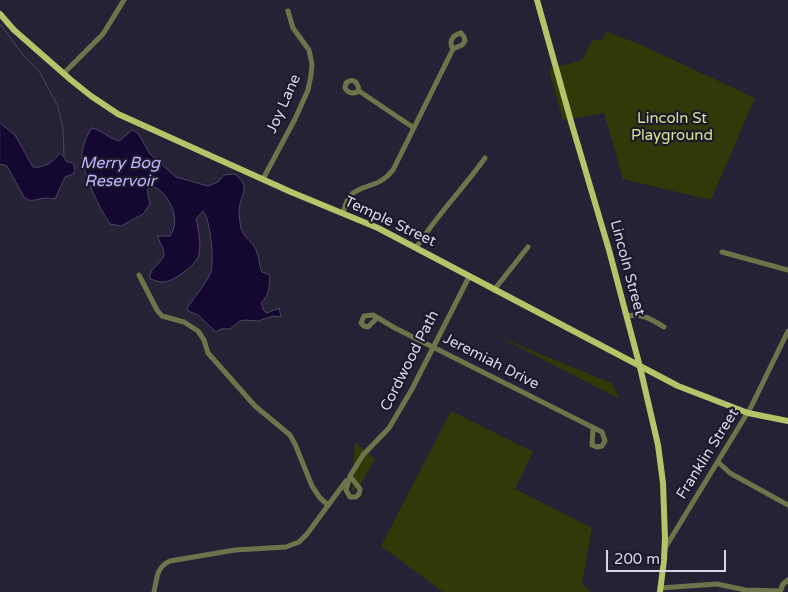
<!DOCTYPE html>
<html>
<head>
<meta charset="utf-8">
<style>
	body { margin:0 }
	#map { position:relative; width:788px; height:592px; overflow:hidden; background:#262236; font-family:"Varela Round",sans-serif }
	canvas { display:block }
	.scale { position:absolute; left:606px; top:550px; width:120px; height:22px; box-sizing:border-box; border:2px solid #d7d5e3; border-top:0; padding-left:6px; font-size:15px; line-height:18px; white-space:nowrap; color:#d7d5e3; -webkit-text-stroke:4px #1c192c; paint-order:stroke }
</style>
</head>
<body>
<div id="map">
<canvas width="788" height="592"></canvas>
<div class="scale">200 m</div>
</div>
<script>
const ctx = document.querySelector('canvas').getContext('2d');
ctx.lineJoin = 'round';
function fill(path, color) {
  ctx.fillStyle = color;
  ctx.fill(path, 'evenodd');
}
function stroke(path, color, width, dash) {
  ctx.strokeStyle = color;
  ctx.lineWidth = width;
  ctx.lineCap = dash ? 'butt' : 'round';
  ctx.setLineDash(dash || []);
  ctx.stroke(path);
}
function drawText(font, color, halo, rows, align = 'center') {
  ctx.font = font + ' "Varela Round",sans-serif';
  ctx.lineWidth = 4.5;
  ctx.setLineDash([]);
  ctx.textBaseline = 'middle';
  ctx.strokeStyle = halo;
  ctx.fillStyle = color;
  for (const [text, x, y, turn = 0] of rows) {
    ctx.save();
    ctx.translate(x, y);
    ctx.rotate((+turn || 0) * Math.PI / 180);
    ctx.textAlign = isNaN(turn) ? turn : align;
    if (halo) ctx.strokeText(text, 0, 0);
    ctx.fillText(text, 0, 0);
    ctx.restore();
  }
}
fill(new Path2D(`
	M607 32 639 44 755 98 711 200 623 179 604 113 563 120 549 69 582 60 593 40H602Z
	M497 336 611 383 620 399Z
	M451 411 533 452 515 489 592 528 582 584 591 592H443L381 546Z
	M355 442 375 459 360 485 355 488 352 493Z`), '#333808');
const water = new Path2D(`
	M0 123 15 135 33 167C43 169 54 161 60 153L64 157 66 161 74 164 75 170 73 174 65 177 55 199C52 199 49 198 46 198 36 198 32 204 24 197L7 166 0 164Z
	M92 128C102 130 109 139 119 141L132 130 138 133 150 154 176 177 208 186 218 182 224 175 235 174C253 189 239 195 239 212 239 217 240 223 241 228 243 236 250 240 254 246 260 256 258 263 262 272L270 275C269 287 270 294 261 303L264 311 267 313 279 308 281 317 273 316 258 321 245 320 240 321 230 329H221L216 332 198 315 188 311 187 308C193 299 208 281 211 272 214 259 211 221 203 211L196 219C199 231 201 243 199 255 196 265 172 283 162 282 158 282 154 280 150 279 148 268 161 265 164 255 165 249 159 243 158 236H170C182 219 169 191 150 185L147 190 150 204 143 214 121 226 110 224C98 205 87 183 82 160 80 153 87 133 92 128Z`);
fill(water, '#140730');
stroke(water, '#4e4566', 1);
stroke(new Path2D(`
	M0 24 23 55 39 71 58 106 63 128 64 156`), '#4e4566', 1);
stroke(new Path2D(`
	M64 73 103 34 124 0
	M359 91C358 83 354 77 346 83L345 88C348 94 354 94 359 91L414 128
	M263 179 295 119 308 90 311 75 312 64 309 50 293 28 288 11
	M343 213C345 207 346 200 351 195 363 183 378 189 393 170L453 49C448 41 453 35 461 33L464 37 465 41 462 45 453 49
	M416 248C436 216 463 189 485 158
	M722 252 788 270
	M139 275 157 310 162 316 184 322 198 331 204 340 208 353 255 406 290 435 295 444 312 486 320 498 328 505
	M494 290 528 247
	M627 316C642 313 651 319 664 327
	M377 318 368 327 364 326 361 323 364 316 373 315 395 328 602 432 605 441 602 446 597 447 592 445 593 429
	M718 462 730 473 788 505
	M350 476 346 490 350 497H356L359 494 360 489 350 476 363 455 389 428 395 418 412 389 469 277
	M665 548 751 407 788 331
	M660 588 717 584 745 590 780 591
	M154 592C157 579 156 567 170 561L235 550 286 547 299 542 307 534 346 481
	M780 592 783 584 788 580`), '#6e744a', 5);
stroke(new Path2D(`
	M537 0 572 125 609 250 640 367 658 445 663 483 665 538 664 560 660 592
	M0 14 14 30 71 80 91 96 118 114 291 192 378 228 678 386 748 413 788 421`), '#b7c369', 6);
drawText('15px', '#d7d5e3', '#1c192c', [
	["Joy Lane",284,104,-66],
	["Temple Street",390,222,25],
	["Lincoln Street",627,268,75],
	["Cordwood Path",410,361,-63],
	["Jeremiah Drive",491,362,27],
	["Franklin Street",708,454,-58]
]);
drawText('15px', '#d7e390', '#1c192c', [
	["Lincoln St",672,119],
	["Playground",672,136]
]);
drawText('italic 16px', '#c0b3ff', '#1c192c', [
	["Merry Bog",120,164],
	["Reservoir",120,182]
]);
</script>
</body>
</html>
